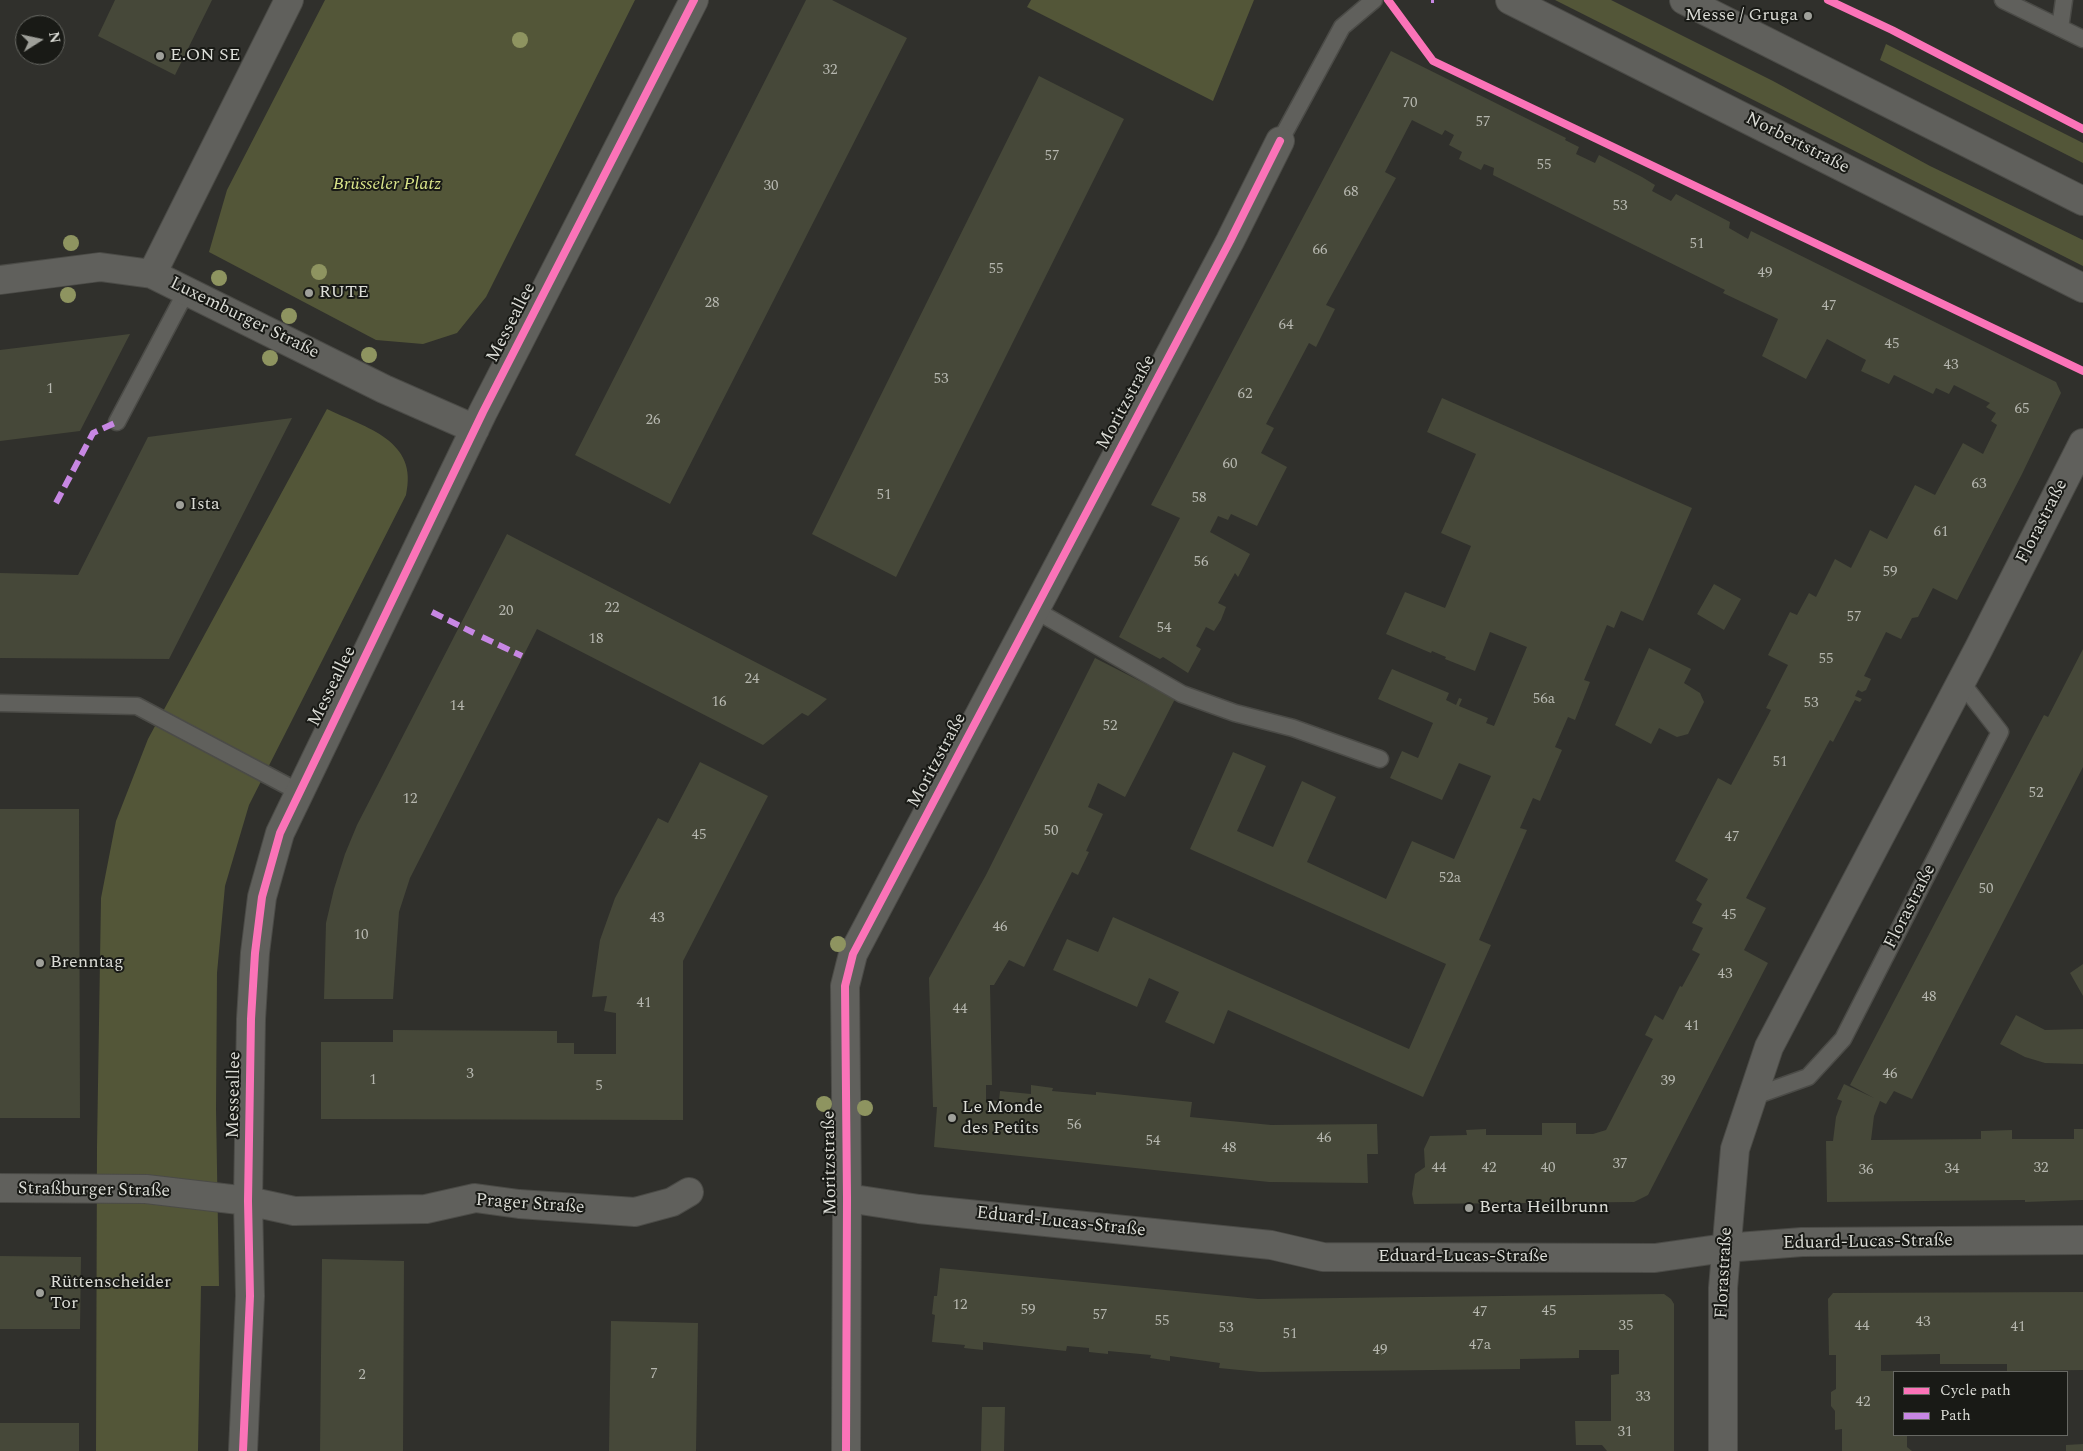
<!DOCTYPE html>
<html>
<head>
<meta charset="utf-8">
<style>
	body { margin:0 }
	#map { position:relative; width:2083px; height:1451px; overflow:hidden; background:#30302c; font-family:Spectral,serif }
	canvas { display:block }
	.legend { position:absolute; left:1893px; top:1371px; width:175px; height:65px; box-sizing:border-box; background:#191a16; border:1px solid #676863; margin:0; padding:6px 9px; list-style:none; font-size:15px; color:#dbdcd6 }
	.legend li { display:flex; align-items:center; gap:10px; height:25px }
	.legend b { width:25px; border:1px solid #676863 }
	.north { position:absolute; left:15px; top:15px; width:50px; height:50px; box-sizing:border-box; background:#191a16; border:1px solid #676863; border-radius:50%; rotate:80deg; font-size:14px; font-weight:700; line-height:20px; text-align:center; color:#dbdcd6 }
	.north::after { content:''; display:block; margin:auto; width:18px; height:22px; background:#9fa09a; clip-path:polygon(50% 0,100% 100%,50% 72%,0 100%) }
</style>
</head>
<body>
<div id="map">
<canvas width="2083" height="1451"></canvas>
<ul class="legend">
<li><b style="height:6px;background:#fb73b8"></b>Cycle path</li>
<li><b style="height:6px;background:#c787e3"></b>Path</li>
</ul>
<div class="north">N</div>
</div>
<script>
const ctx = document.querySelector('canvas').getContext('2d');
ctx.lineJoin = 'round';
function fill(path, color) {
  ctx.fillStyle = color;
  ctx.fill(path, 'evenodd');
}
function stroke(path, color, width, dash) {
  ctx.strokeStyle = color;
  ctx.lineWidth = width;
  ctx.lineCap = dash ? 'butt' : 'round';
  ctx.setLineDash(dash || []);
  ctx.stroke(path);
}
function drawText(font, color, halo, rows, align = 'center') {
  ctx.font = font + ' Spectral,serif';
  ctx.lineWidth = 4;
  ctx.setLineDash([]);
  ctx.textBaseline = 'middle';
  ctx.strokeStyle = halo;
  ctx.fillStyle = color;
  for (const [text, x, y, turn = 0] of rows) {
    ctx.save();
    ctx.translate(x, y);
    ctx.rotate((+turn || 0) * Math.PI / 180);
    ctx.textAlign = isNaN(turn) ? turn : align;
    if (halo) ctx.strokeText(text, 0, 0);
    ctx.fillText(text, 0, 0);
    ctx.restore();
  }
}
fill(new Path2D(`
	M325 0H635L486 297 457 333 423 344 376 340 209 252 227 190Z
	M1031 0H1254L1213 101 1027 7Z
	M1555 0H1611L1773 81 1930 166 2083 240V266Z
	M1886 44 2083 143V163L1880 60Z
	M327 409C366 428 419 440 406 495L249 805 225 886 217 973 216 1109 219 1286H201L198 1451H96L97 1147 101 898 116 821 148 739Z`), '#535638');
fill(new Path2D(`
	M115 0H212L175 75 98 36Z
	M806 0H832L907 38 670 504 575 455Z
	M1391 51 1566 138 1565 140 1579 147 1576 154 1595 163 1599 155 1642 177 1655 185 1652 191 1671 201 1676 194 1730 222 1729 228 1748 239 1751 231 2056 382 2061 393 2022 474 1957 600 1933 588 1918 617 1912 618 1901 639 1886 632 1864 676 1871 679 1866 690 1862 692 1858 690 1855 696 1862 699 1860 702 1855 700 1833 742 1830 740 1746 898 1766 908 1744 950 1768 963 1648 1195 1634 1202 1414 1204 1412 1194 1415 1174 1425 1167 1424 1149 1430 1136 1467 1135 1466 1130 1486 1129V1135H1542V1123H1576V1134H1593L1606 1130 1653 1039 1645 1035 1655 1015 1663 1020 1680 986 1682 987 1700 954 1692 950 1703 928 1692 923 1702 904 1696 900 1708 879 1675 861 1718 778 1731 785 1771 710 1766 708 1788 665 1768 655 1790 612 1797 615 1809 593 1816 597 1835 559 1851 568 1870 530 1887 539 1915 485 1935 495 1963 443 1983 454 1997 425 1991 421 1996 413 1986 407 1990 403 1954 385 1949 394 1936 388 1933 394 1894 375 1889 384 1861 371 1866 360 1827 339 1806 379 1762 356 1778 319 1723 293 1725 290 1493 175 1494 168 1484 164 1481 170 1459 159 1462 152 1449 145 1454 135 1445 130 1442 135 1412 120 1385 172 1396 178 1326 305 1335 309 1316 347 1309 343 1266 424 1274 428 1261 453 1287 467 1257 526 1231 514 1228 520 1218 516 1210 532 1250 554 1238 577 1235 573 1218 603 1226 607 1221 620 1214 631 1206 627 1196 646 1201 649 1188 673 1163 657 1160 659 1119 637 1180 518 1151 505Z
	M1039 76 1124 119 896 577 812 534Z
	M130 334 80 431 0 441V350Z
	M1442 398 1692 508 1643 621 1621 611 1614 628 1607 625 1584 680 1590 682 1575 720 1568 717 1555 747 1562 750 1540 801 1533 798 1520 828 1527 830 1479 940 1491 945 1423 1097 1228 1010 1214 1044 1165 1022 1179 992 1149 978 1137 1007 1053 970 1067 939 1098 952 1113 917 1409 1049 1446 964 1190 849 1233 752 1266 766 1237 831 1273 847 1302 781 1336 797 1307 862 1386 899 1412 841 1454 859 1491 776 1459 763 1442 800 1390 778 1402 751 1418 758 1433 723 1378 699 1392 669 1449 693 1446 700 1456 705 1459 698 1462 699 1459 706 1488 718 1486 723 1494 726 1527 647 1490 632 1475 671 1445 659 1446 657 1432 651 1431 653 1386 634 1405 592 1445 608 1471 546 1441 533 1476 454 1427 432Z
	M292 418 169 659 0 658V573L78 575 148 437Z
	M507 534 827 699 808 716 802 713 763 745 537 629 410 878 399 912 393 999H324L326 923 334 889 345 854 357 825Z
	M1714 584 1741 599 1724 630 1697 614Z
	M1649 648 1691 669 1684 683 1700 693 1704 702 1688 734 1677 737 1659 728 1651 744 1615 725Z
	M2083 649V767L1912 1099 1894 1091 1886 1104 1880 1101 1874 1116 1871 1140 1981 1139V1131L2012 1130V1139H2074V1129H2083V1200L2025 1202V1200L1827 1202 1826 1141H1833L1836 1117 1842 1101 1837 1099 1844 1084 1874 1098 1850 1085 2044 715 2048 717Z
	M1095 658 1175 699 1125 797 1098 783 1088 807 1103 814 1086 851 1089 852 1078 875 1072 872 1024 967 1009 960 994 985H990L992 1085H986V1100L999 1101 1000 1091 1031 1094V1085L1053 1088 1052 1091 1096 1095V1092L1192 1102 1190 1117 1271 1125 1377 1124 1378 1154H1367L1368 1183 1269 1182 934 1147 937 1107H933L929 978 986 875Z
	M700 762 768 796 683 961V1120L321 1119V1042H393V1030L557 1031V1043H574V1054H616V1013L604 1011 607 996 592 997 600 940 615 898 658 818 668 823Z
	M0 809H79L80 1118H0Z
	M2083 964V996L2070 973Z
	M2016 1015 2045 1030 2083 1029V1064L2045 1063 2025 1057 2000 1044Z
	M0 1256 81 1257 80 1329H0Z
	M322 1259 404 1261 403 1451H320Z
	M940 1268 1258 1299 1664 1294 1671 1299 1674 1304V1451H1607L1602 1445H1576L1575 1421H1611V1375L1619 1374V1350H1579V1358L1520 1359V1369L1260 1372 1219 1368 1220 1363 1170 1356V1361L1150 1358 1151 1355 1108 1351V1354L1089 1352V1348L1067 1346 1066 1351 983 1342V1350L964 1348 965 1345 932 1342 935 1315 932 1314 934 1296H937Z
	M2083 1292V1370L2007 1371V1364H1940V1354L1881 1355V1371H1893L1894 1435H1907V1447L1912 1451H1842V1429L1835 1430V1411L1831 1406V1392L1836 1389V1355H1829L1828 1299 1833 1293Z
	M611 1321 698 1323 696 1451H609Z
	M982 1407H1005L1004 1451H981Z
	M0 1423H79V1451H0Z
	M2083 1444V1451H2066V1445Z`), '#464839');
const lane = new Path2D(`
	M2003 0 2083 39
	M2060 28 2064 0
	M1280 141 1342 27 1374 0
	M117 422 187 290
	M1035 610 1182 694 1235 713 1293 728 1380 759
	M0 703 137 706 299 792
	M1752 1097 1808 1077 1843 1039 2000 732 1961 682`);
const street = new Path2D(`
	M152 274 289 0
	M0 280 100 267 152 274 384 389 475 429
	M0 1188 146 1189 248 1201 294 1211 426 1209 475 1198 519 1204 635 1212 672 1202 689 1192
	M847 1198 919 1209 1271 1245 1323 1257 1655 1258 1725 1248 1802 1242 2083 1240
	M243 1451 250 1296 248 1201 251 1019 255 953 262 897 280 833 483 412 694 0
	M846 1451 847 1198 845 986 853 954 1230 241 1280 141
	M1723 1451V1288L1735 1149 1769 1047 1979 648 2083 443`);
const secondary = new Path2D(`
	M1510 0 2083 288
	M1684 0 2083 201`);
stroke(lane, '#4b4b47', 19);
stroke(street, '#4b4b47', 30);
stroke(secondary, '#4b4b47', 30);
stroke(lane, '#60605c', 16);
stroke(street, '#60605c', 28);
stroke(secondary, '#60605c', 28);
stroke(new Path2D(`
	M1431 0H1434
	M56 503 93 433 117 422
	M432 612 474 633
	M482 637 522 656`), '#c787e3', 6, [12, 6]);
stroke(new Path2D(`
	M1388 0 1433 61 2083 371
	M1828 0 1892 30 2083 129
	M243 1451 250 1296 248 1201 251 1019 255 953 262 897 280 833 483 412 694 0
	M846 1451 847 1198 845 986 853 954 1230 241 1280 141`), '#fb73b8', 8);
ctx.fillStyle = '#8e9460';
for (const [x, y] of [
	[520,40],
	[71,243],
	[319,272],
	[219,278],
	[68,295],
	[289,316],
	[369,355],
	[270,358],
	[838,944],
	[824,1104],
	[865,1108]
]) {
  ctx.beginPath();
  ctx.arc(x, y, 8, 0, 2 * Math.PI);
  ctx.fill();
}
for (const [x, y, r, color] of [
	[1808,16,5,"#9fa09a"],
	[160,56,5,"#9fa09a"],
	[309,293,5,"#9fa09a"],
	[180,505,5,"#9fa09a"],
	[40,963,5,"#9fa09a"],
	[952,1118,5,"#9fa09a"],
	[1469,1208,5,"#9fa09a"],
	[40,1293,5,"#9fa09a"]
]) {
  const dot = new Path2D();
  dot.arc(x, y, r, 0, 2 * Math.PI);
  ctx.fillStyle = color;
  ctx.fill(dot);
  stroke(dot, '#191a16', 2);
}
drawText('15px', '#b6b7af', null, [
	["32",830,71],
	["70",1410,104],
	["57",1483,123],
	["57",1052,157],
	["55",1544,166],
	["30",771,187],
	["68",1351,193],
	["53",1620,207],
	["51",1697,245],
	["66",1320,251],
	["55",996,270],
	["49",1765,274],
	["28",712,304],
	["47",1829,307],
	["64",1286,326],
	["45",1892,345],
	["43",1951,366],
	["53",941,380],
	["1",50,390],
	["62",1245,395],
	["65",2022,410],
	["26",653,421],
	["60",1230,465],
	["63",1979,485],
	["51",884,496],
	["58",1199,499],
	["61",1941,533],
	["56",1201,563],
	["59",1890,573],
	["22",612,609],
	["20",506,612],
	["57",1854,618],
	["54",1164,629],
	["18",596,640],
	["55",1826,660],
	["24",752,680],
	["56a",1544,700],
	["16",719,703],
	["53",1811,704],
	["14",457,707],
	["52",1110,727],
	["51",1780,763],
	["52",2036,794],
	["12",410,800],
	["50",1051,832],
	["45",699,836],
	["47",1732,838],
	["52a",1450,879],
	["50",1986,890],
	["45",1729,916],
	["43",657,919],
	["46",1000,928],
	["10",361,936],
	["43",1725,975],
	["48",1929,998],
	["41",644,1004],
	["44",960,1010],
	["41",1692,1027],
	["3",470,1075],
	["46",1890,1075],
	["1",373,1081],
	["39",1668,1082],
	["5",599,1087],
	["56",1074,1126],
	["46",1324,1139],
	["54",1153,1142],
	["48",1229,1149],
	["37",1620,1165],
	["44",1439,1169],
	["42",1489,1169],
	["40",1548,1169],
	["32",2041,1169],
	["34",1952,1170],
	["36",1866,1171],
	["12",960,1306],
	["59",1028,1311],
	["45",1549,1312],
	["47",1480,1313],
	["57",1100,1316],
	["55",1162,1322],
	["43",1923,1323],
	["35",1626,1327],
	["44",1862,1327],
	["41",2018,1328],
	["53",1226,1329],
	["51",1290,1335],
	["47a",1480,1346],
	["49",1380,1351],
	["7",654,1375],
	["2",362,1376],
	["33",1643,1398],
	["42",1863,1403],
	["31",1625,1433]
]);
drawText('18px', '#dbdcd6', '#191a16', [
	["Messe / Gruga",1798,16,"right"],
	["E.ON SE",170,56],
	["RUTE",319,293],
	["Ista",190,505],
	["Brenntag",50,963],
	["Le Monde",962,1108],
	["des Petits",962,1129],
	["Berta Heilbrunn",1479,1208],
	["Rüttenscheider",50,1283],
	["Tor",50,1304]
], 'left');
drawText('18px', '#dbdcd6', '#191a16', [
	["Norbertstraße",1797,144,27],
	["Luxemburger Straße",244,319,26],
	["Messeallee",512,323,-63],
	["Moritzstraße",1127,403,-62],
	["Florastraße",2043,522,-63],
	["Messeallee",333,687,-64],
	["Moritzstraße",938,761,-62],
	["Florastraße",1911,907,-63],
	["Messeallee",235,1095,-89],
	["Moritzstraße",831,1163,-91],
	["Straßburger Straße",94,1191,1],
	["Prager Straße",530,1205,4],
	["Eduard-Lucas-Straße",1061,1223,6],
	["Eduard-Lucas-Straße",1868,1243,-1],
	["Eduard-Lucas-Straße",1463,1257],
	["Florastraße",1725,1273,-87]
]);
drawText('italic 18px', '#dbe68b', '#191a16', [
	["Brüsseler Platz",387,185]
]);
</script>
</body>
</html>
